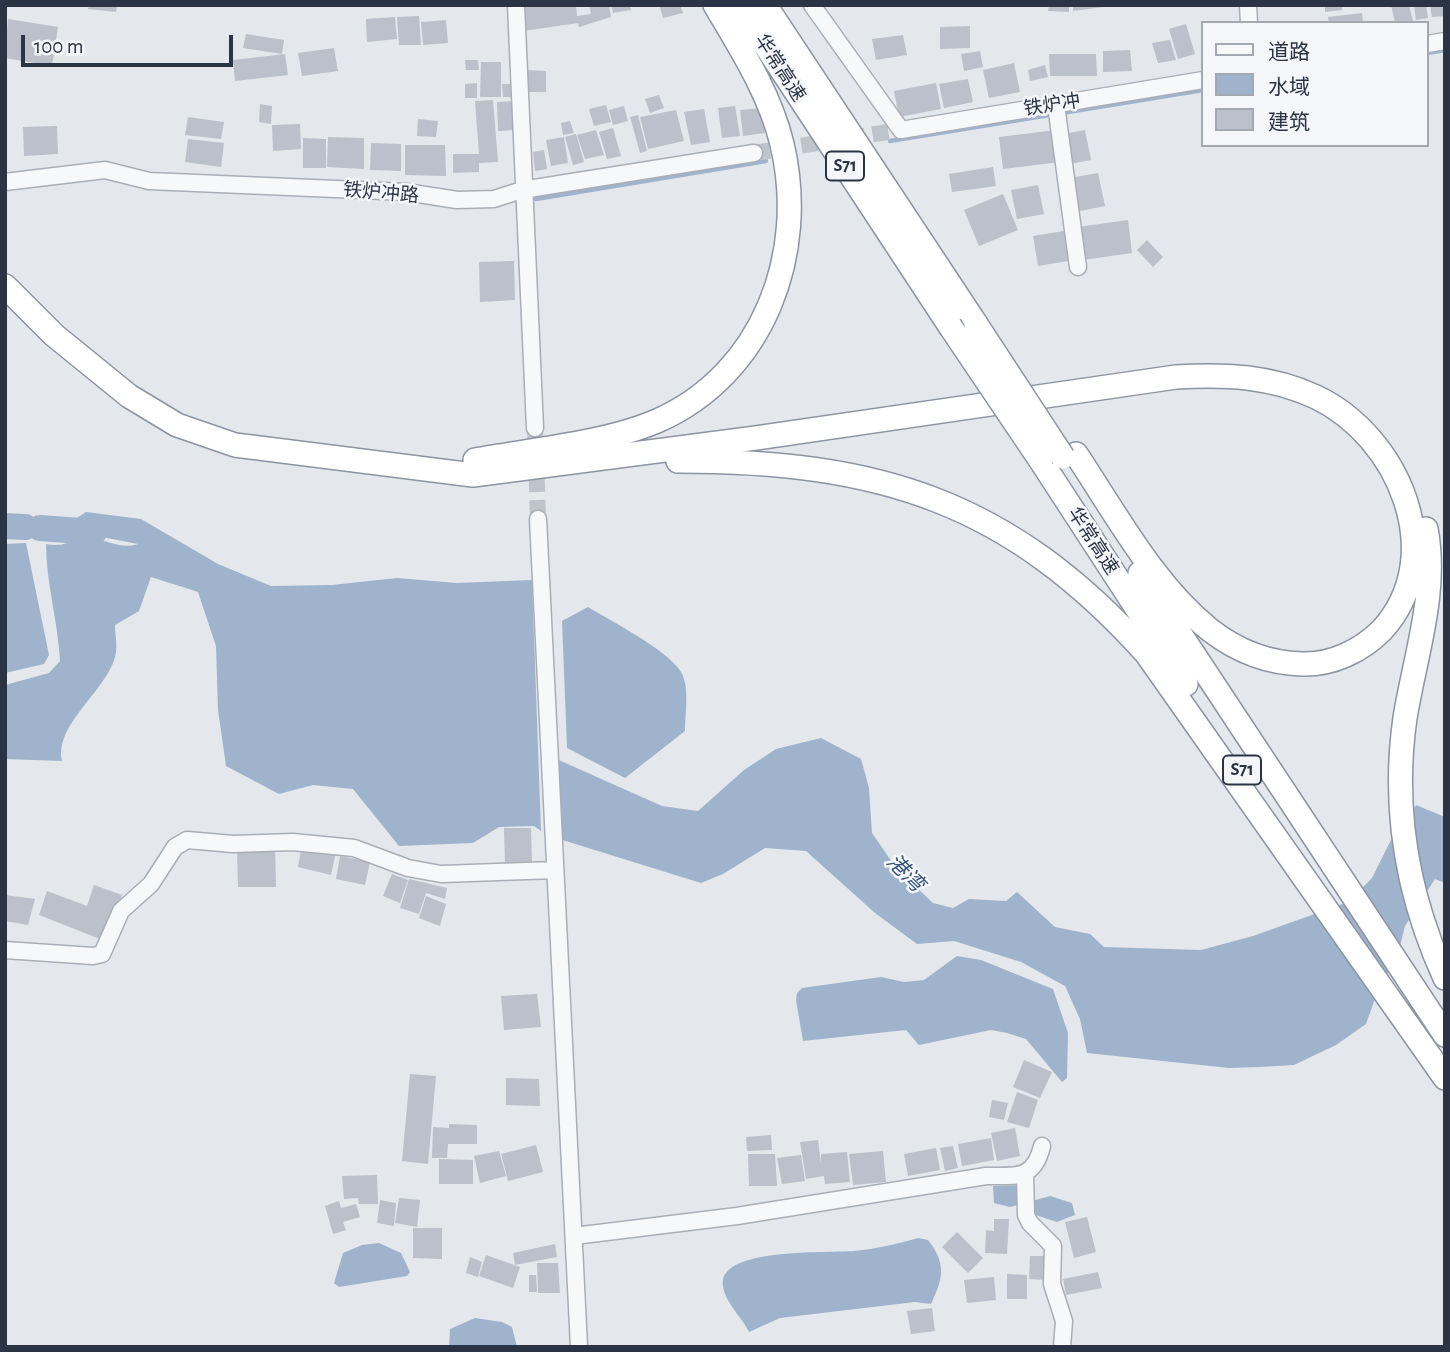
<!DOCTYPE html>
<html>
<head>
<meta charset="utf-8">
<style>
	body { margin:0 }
	#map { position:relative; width:1450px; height:1352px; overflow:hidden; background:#e4e7ec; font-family:"Alegreya Sans","Noto Sans SC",sans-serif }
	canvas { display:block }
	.frame { position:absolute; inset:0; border:7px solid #2b3445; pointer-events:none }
	.legend { position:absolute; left:1201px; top:21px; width:228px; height:126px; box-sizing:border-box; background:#f4f6f9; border:2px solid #a4a8b1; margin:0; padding:9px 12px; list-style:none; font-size:21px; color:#2b3445 }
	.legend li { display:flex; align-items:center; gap:14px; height:35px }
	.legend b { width:35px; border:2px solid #a4a8b1 }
	.scale { position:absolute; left:21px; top:35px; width:212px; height:32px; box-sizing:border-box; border:4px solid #2b3445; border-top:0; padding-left:9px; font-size:21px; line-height:24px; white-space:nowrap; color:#2b3445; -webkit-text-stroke:5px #f4f6f9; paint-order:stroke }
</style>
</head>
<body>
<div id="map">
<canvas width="1450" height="1352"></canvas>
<div class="frame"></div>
<ul class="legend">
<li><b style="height:9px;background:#f7f8fa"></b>道路</li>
<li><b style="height:19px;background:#9fb4cc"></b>水域</li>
<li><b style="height:19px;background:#bbc0ca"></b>建筑</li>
</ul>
<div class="scale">100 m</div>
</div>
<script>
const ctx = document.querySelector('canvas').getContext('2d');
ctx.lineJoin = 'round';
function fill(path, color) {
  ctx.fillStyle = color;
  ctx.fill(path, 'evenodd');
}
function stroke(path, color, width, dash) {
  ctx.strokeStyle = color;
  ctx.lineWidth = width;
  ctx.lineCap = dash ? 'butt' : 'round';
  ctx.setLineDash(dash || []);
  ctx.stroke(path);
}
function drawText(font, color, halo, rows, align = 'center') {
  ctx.font = font + ' "Alegreya Sans","Noto Sans SC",sans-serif';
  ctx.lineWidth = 5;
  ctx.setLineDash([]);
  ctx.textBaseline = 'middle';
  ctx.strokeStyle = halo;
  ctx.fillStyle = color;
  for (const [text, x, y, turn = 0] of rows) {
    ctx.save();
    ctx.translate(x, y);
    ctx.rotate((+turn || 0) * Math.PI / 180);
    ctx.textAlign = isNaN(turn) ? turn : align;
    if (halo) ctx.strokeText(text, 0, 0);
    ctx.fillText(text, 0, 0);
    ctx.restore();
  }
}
fill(new Path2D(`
	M86 512 141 519 218 564 271 586 332 585 397 578 457 583 532 580 541 831 534 826 499 827 473 843 399 846 353 789 313 785 279 794 226 766 218 710 216 646 198 592 151 577 139 611 115 625C115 634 118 648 115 657 106 691 54 725 62 761L5 759V685L49 673 60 661C58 621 46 583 46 544 69 548 70 538 89 538 106 539 121 550 138 544L60 529Z
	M26 543 49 655 44 664 5 673V544Z
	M588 607C611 621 668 650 681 672 690 687 685 715 685 731L625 778 567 748 562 621Z
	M821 738 861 759 869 788 872 833 897 869 933 903 953 908 969 899 1006 901 1017 892 1055 927 1090 934 1104 947 1201 950 1253 936 1348 902 1372 878 1391 840 1416 805 1445 817V883L1435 879 1405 926 1396 962 1381 982 1366 1024 1336 1045 1294 1065 1260 1067 1229 1068 1087 1053 1080 1019 1065 986 1021 962 954 941 917 944 875 913 806 851 765 848 723 874 701 883 556 838 552 757 662 806 698 811 744 770 776 749Z
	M957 956 981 960 1053 989 1068 1033 1067 1078 1062 1082 1026 1039 1007 1033 991 1030 919 1045 906 1030 803 1041 796 1000 797 993 802 988 881 977 904 982 924 980Z
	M1021 1185 1018 1205 1010 1207 994 1203 993 1186Z
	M1050 1196 1072 1203 1075 1215 1057 1222 1027 1212 1032 1201Z
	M918 1238 928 1240C947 1264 943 1279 931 1304L915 1302 780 1318 749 1332C743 1318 720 1298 723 1280 728 1248 829 1253 854 1251 876 1249 897 1244 918 1238Z
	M379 1243 401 1253 410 1272 407 1276 339 1287 334 1283 343 1253 362 1245Z
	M475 1318 502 1322 512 1327 517 1347H449L450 1329Z`), '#9fb4cc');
stroke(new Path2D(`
	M1427 53 1445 50
	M890 141 1203 90
	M536 199 766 161`), '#9fb4cc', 4.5);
stroke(new Path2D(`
	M5 526 25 527
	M40 528 94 532`), '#9fb4cc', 26);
fill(new Path2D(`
	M89 5H117L116 12 88 9Z
	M520 5H576L577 16 591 14 589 5H609L611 17 579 27 578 23 523 31Z
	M611 5H630L631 10 613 13Z
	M680 5 683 13 663 18 660 7Z
	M1049 5H1069V12L1048 11Z
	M1073 5H1104V7L1073 11Z
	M1325 5H1342V10L1325 12Z
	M1391 5H1409L1413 21 1395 23Z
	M1414 5H1426L1428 18 1416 20Z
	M1430 5H1445V16L1432 17Z
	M1362 13 1363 23H1329L1328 17Z
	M419 16 421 45H399L397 17Z
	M395 17 397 39 367 42 366 19Z
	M8 19 58 27 52 66 5 58Z
	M446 20 448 43 423 45 421 22Z
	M1186 24 1195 54 1178 59 1169 29Z
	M970 26V48L940 49V27Z
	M246 34 284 40 282 54 243 48Z
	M903 35 907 55 876 60 872 39Z
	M1170 40 1176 60 1158 63 1152 43Z
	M334 48 338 71 302 76 298 53Z
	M1130 50 1132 71 1103 72V51Z
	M980 51 983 67 964 71 961 54Z
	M285 54 288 75 235 81 233 60Z
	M1049 54H1096L1097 76H1050Z
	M465 60H478L479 70H466Z
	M481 62H501V97H480Z
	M1014 63 1020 92 989 98 983 70Z
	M1045 65 1048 77 1030 81 1028 70Z
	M525 70 546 71V92H525Z
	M968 79 973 102 944 108 939 84Z
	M477 83V98H465V84Z
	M936 83 941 109 899 117 894 91Z
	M502 84H515V97H503Z
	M659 95 664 108 650 113 645 99Z
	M493 100 498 162 479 163V172L453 173V154H479L475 101Z
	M515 101 516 130 498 131 497 102Z
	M260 104 272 106 271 124 259 122Z
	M606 105 611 122 594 126 589 109Z
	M624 106 628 121 613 125 609 110Z
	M735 106 740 136 722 138 718 108Z
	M762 108 765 133 743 136 740 110Z
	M704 109 710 142 691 145 684 112Z
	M676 110 684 141 648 149 640 117Z
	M638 115 647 151 640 153 630 117Z
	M188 117 224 122 221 139 185 135Z
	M418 119 438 121 436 137 417 136Z
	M570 121 574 133 563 135 561 123Z
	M300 124 301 149 273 151 272 125Z
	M57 126 58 154 24 156 23 127Z
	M613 128 621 156 607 159 599 132Z
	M596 130 604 155 585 159 577 135Z
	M1056 130 1060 162 1003 169 999 137Z
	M1085 130 1091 160 1069 164 1064 134Z
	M576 134 584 162 573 165 565 137Z
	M328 137 364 138V169L327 167Z
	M564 137 568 163 551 166 546 140Z
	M303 138 326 139V168H303Z
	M188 139 224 143 221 167 185 162Z
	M371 143 401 144V171L370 170Z
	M405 145H445L446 176 405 175Z
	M544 150 547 169 535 171 533 152Z
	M993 167 996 186 952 192 949 174Z
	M1098 173 1105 206 1075 212 1069 178Z
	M1038 185 1044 214 1017 219 1011 190Z
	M1003 194 1018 230 979 246 964 210Z
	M1128 220 1132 253 1083 260 1078 227Z
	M1070 230 1074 260 1038 266 1033 236Z
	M1147 240 1163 257 1153 267 1137 250Z
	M514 261 515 300 480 302 479 262Z
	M504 828H531L532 863 505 864Z
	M302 844 336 852 331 875 298 867Z
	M237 848H275L276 887H238Z
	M340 856 370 862 365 885 336 879Z
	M392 874 408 880 400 903 383 896Z
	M409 879 447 888 445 899 426 893 419 914 400 908Z
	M94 885 122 895 105 941 39 915 47 891 87 906Z
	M5 895 35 899 28 925 5 921Z
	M426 896 446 904 440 926 419 918Z
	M537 994 541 1027 504 1030 501 996Z
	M1024 1060 1052 1072 1040 1098 1013 1087Z
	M410 1074 436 1076 428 1164 402 1161Z
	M506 1078 539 1079 540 1106 506 1105Z
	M1017 1092 1038 1100 1029 1128 1007 1122Z
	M992 1100 1008 1103 1004 1120 989 1117Z
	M449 1124 477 1125V1144H448L447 1158H432L433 1127 449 1128Z
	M1015 1128 1020 1156 997 1161 991 1133Z
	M771 1135 772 1150 747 1151 746 1137Z
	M991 1138 994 1160 962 1166 958 1144Z
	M818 1140 821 1164V1154L847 1152 850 1182 825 1184 824 1176 806 1179 800 1142Z
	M536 1145 543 1172 508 1181 501 1154Z
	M953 1146 958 1168 945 1171 940 1148Z
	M936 1148 940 1170 908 1176 904 1154Z
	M499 1151 506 1176 480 1183 474 1156Z
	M883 1151 886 1182 853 1185 849 1154Z
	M748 1154H775L777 1186H749Z
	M801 1155 805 1181 782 1184 777 1158Z
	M439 1159 473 1160V1184H439Z
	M377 1175 378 1204H359L358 1198 344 1199 342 1176Z
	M399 1198 420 1200 417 1227 395 1223Z
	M380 1200 396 1203 394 1226 377 1223Z
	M339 1201 341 1208 356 1204 360 1217 343 1222 346 1230 333 1234 325 1206Z
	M1087 1217 1096 1252 1074 1258 1065 1222Z
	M994 1219H1009L1007 1254 985 1253 986 1230 994 1231Z
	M413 1228H442V1259L413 1258Z
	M957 1232 983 1258 968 1273 942 1247Z
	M555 1244 557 1257 515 1265 513 1253Z
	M486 1255 520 1267 513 1288 479 1276Z
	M1030 1256H1047L1046 1280 1029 1279Z
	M470 1257 482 1262 478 1277 466 1273Z
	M537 1263H558L560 1293H538Z
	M1098 1272 1102 1288 1066 1295 1063 1279Z
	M1007 1274 1027 1275V1299H1007Z
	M529 1275H536L537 1292H529Z
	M994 1277 996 1300 967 1303 964 1280Z
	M932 1308 935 1331 911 1334 907 1311Z`), '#bbc0ca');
stroke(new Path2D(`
	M754 153 901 130
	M535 428 538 519`), '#bfc3cb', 16, [16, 8]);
const minor = new Path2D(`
	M516 5 535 428
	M812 5 901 130 1203 80
	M1248 5 1249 23
	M1427 44 1445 41
	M1056 105 1078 267
	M5 182 105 170 149 181 406 192 457 200 494 199 522 190 754 153
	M538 519 579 1347
	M5 950 93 956 102 954 121 911 151 884 175 847 187 840 233 844 293 842 354 848 408 868 441 874 555 870
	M1025 1173 1026 1215 1030 1223 1053 1246 1052 1284 1064 1321 1062 1347
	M574 1236 737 1216 986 1176C1016 1176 1034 1180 1042 1146`);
const highway = new Path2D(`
	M739 5 950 326
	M765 5 976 324
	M5 286 54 335 129 396 177 425 235 445 473 475 756 438 1176 377C1225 374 1271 376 1316 397 1398 436 1450 555 1382 630 1361 651 1332 665 1302 664 1267 663 1237 651 1210 630 1153 584 1116 514 1076 454
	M475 460C531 450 606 443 657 421 764 374 808 253 782 144 770 94 741 49 715 5
	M678 461C879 461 1009 501 1146 653L1445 1078
	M1041 461 1186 684
	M1426 529C1438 592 1415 656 1405 718 1392 809 1407 895 1445 978
	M1140 573 1445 1035`);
stroke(minor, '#a9aeb7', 19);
stroke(highway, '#8b94a3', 26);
stroke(minor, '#f7f8fa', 16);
stroke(highway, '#fff', 23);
const highwayBridge = new Path2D(`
	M976 324 1063 457
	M950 326 1041 461`);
stroke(highwayBridge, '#8b94a3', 26, []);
stroke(highwayBridge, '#fff', 23);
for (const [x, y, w] of [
	[845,166,38],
	[1242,770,38]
]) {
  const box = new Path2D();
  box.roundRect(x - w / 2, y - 14.5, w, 29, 5);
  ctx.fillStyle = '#f4f6f9';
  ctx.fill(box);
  stroke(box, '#2b3445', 2);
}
drawText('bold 18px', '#2b3445', null, [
	["S71",845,166],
	["S71",1242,770]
]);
drawText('19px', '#2b3445', '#f4f6f9', [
	["华常高速",780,68,57],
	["铁炉冲",1052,105,-9],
	["铁炉冲路",381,193,5],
	["华常高速",1093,541,57]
]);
drawText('italic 21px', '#34527a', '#f4f6f9', [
	["港湾",905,873,45]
]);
</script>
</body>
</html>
